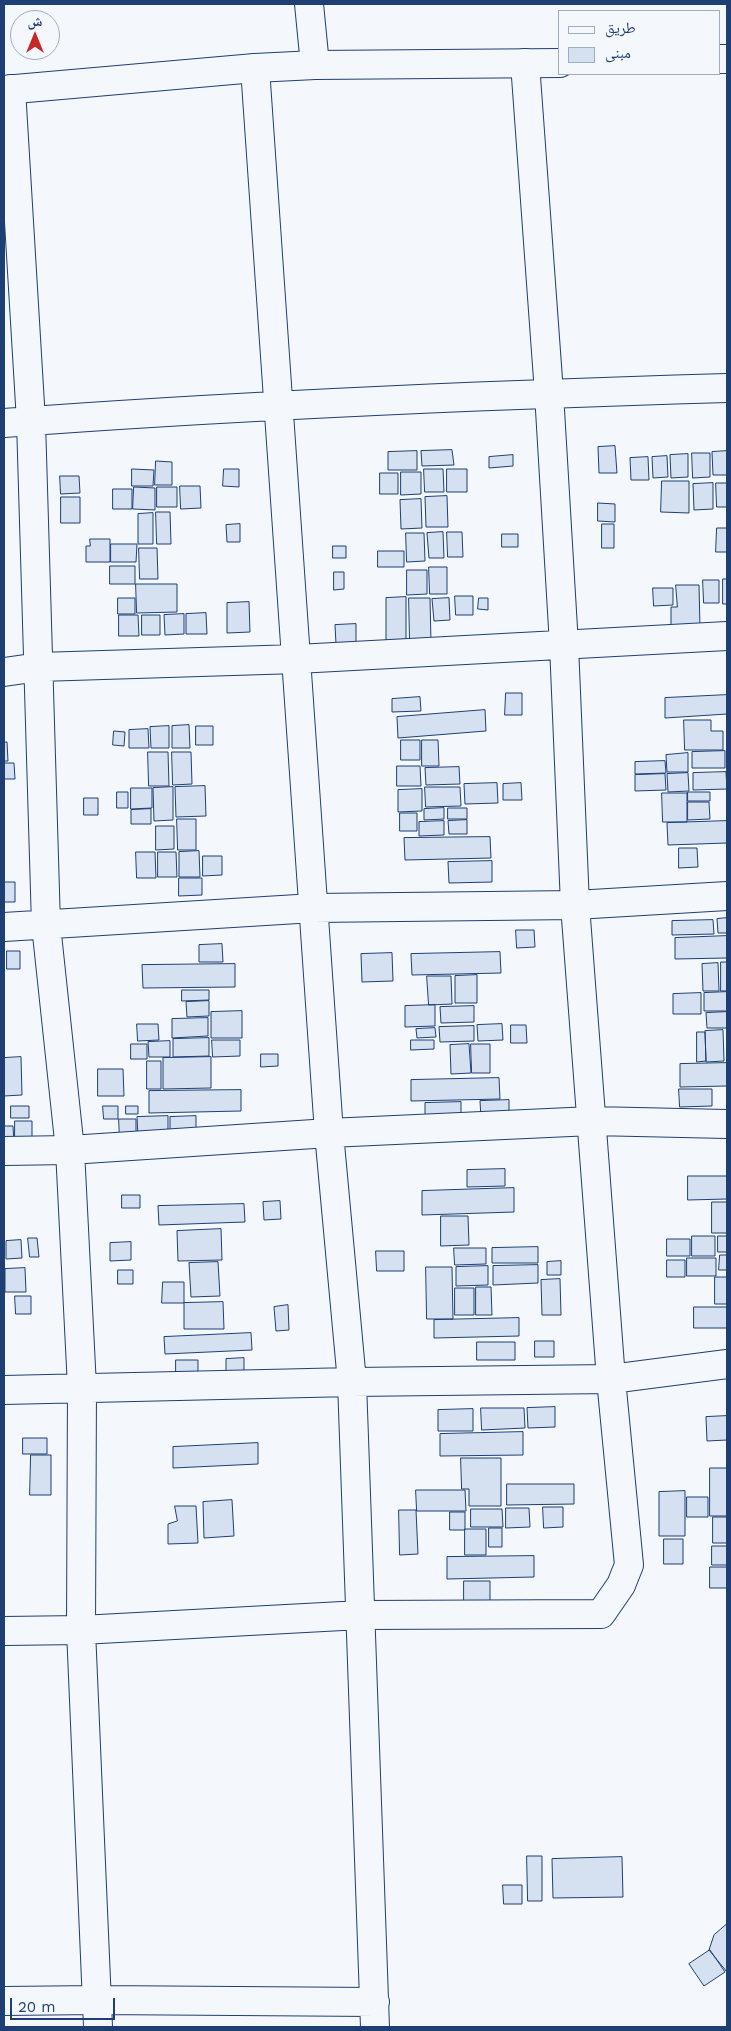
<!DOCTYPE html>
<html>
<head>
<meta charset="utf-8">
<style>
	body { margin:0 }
	#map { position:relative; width:731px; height:2031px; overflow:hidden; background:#f4f7fb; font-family:"Work Sans","Noto Naskh Arabic",sans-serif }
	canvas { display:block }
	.frame { position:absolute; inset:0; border:5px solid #1d3f73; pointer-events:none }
	.legend { position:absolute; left:558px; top:10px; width:162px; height:65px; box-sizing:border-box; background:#f4f7fb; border:1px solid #9eadc5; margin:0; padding:6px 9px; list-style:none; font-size:15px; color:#1d3f73 }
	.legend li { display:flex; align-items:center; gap:10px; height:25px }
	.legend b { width:25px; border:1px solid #9eadc5 }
	.north { position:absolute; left:10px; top:10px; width:50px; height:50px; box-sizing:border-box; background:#f4f7fb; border:1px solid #9eadc5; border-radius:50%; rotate:0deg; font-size:14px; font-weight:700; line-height:20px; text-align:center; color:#1d3f73 }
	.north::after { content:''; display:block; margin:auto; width:18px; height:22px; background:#c62828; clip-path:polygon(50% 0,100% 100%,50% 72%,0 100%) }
	.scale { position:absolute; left:10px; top:1998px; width:105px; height:22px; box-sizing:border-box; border:2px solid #1d3f73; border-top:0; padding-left:6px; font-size:15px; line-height:18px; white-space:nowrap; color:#1d3f73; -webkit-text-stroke:4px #f4f7fb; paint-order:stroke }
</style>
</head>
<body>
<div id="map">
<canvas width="731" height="2031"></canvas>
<div class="frame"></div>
<ul class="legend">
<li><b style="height:6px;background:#f4f7fb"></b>طريق</li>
<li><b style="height:14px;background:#d5e0f0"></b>مبنى</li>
</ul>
<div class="north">ش</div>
<div class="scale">20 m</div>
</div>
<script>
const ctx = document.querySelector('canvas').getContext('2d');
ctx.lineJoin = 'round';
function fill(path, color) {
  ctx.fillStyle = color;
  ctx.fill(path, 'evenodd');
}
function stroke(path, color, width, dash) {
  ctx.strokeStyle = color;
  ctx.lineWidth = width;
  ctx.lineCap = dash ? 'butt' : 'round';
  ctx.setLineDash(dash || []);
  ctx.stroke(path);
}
const building = new Path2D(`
	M615 446 617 473H599L598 447Z
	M452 450 454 465 422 466 421 451Z
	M417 451V470H388V452Z
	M727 451V475H713L712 452Z
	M692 453H710V477L693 478Z
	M688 454V477L671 478 670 455Z
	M513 455V466L489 468V457Z
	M667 456 668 477 653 478 652 457Z
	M648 457 649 480H631L630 458Z
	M156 461 172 462V485H155Z
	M132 469 154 470 153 486H132Z
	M224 469H239V487L223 486Z
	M424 469H443L444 492H425Z
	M447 469H467V492H447Z
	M401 472H421V494L401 495Z
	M380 473H398V494H380Z
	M60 476H79L80 493 61 494Z
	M662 481H689V513L661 512Z
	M713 483V509L694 510 693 484Z
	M716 483H727V507H717Z
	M180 486H200L201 508 181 509Z
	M134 487 155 488V510L133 509Z
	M157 487H177V507H157Z
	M113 489H132V509H113Z
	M447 496 448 527H426L425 497Z
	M61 497H80V523H61Z
	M421 499 422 528 401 529 400 500Z
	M598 503 615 504V522L598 521Z
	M156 512H170L171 544H157Z
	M153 513V544H138V514Z
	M240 524V542H227L226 525Z
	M602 524H614V548H602Z
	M717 528H727V552H716Z
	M443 532 444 558H429L427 533Z
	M447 532H462L463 557H448Z
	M406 533H424L425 561 407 562Z
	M502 534H518V547H502Z
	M90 539H110V562H86V546H90Z
	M111 544H137L136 562H111Z
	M333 546H346V558H333Z
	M139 548H157L158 579H140Z
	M378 551H404V567H378Z
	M110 566H135V584H110Z
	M429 567H447V594H430Z
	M407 570H427V594L407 595Z
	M334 572H344V589L334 590Z
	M723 579H727V604H723Z
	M703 580H719V603H704Z
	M136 584H177V612L137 613Z
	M676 585H699L700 628H671V607H677Z
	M653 588H673V605L654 606Z
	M455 596H473V615H456Z
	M406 597V644H386V598Z
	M118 598H135V614H118Z
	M409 598H430L431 643H410Z
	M449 598 450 620 434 621 432 599Z
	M479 598H488V610L478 609Z
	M249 602 250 632 227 633V603Z
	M206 613 207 634H186V614Z
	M184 614V634L165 635 164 615Z
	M119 615H138L139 636H119Z
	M142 615H160V635H142Z
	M356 624V643L336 644 335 625Z
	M506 693H522V715H505Z
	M727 695V714L665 718V698Z
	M420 697 421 711 392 712V699Z
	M485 710 486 731 398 738 397 717Z
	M684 720H711V731H723V750H685Z
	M189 725 190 748H172V726Z
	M169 726V748H151L150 727Z
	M196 726H213V745H196Z
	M148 729 149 748H129V730Z
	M114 731 125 732 124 746 113 745Z
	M401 740H420V760H401Z
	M422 740H438L439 766H422Z
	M4 742H7L8 761H4Z
	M725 751V768H692V752Z
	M148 752H168L169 786H149Z
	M172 752H191L192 784 173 785Z
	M688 753V772H667L666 755Z
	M665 761 666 773 635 774V762Z
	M4 763H14L15 779H4Z
	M397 766H420L421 786H397Z
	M459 767 460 784 426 785 425 768Z
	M726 772 727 789 693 790V773Z
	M688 773 689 791 668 792 667 774Z
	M665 774 666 790 635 791V775Z
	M497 783 498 803 465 804 464 784Z
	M521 783 522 800H503V784Z
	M205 786 206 816 176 817 175 787Z
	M173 787V820L154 821 153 788Z
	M425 787H460L461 806 426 807Z
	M131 788H152V808L131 809Z
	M422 789V811L398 812V790Z
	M117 792H128V808H117Z
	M688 792H710V801H688Z
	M662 793H687V822H663Z
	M84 798H98V815H84Z
	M688 802H709L710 819 688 820Z
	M444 808V819L424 820V809Z
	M448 808H467V819H448Z
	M151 809V824H131V810Z
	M400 813H417V831H400Z
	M177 819H196V850H178Z
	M467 820V834H449L448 821Z
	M444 821V835L419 836V822Z
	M727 821V843L668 845 667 823Z
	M156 826H174V849L156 850Z
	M490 837 491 858 405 860 404 838Z
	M679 848H697L698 867 679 868Z
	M199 851 200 877H179V852Z
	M136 852H155L156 878H137Z
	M158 852H176L177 877H158Z
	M203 856H222V875L203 876Z
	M492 861V882L449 883 448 862Z
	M179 878H202V895L179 896Z
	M4 882H15V902H4Z
	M727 918V933H718L717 919Z
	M713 920 714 934 672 935V921Z
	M516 930H534L535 947 517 948Z
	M727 936V958L675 959V938Z
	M222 944 223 962H199V945Z
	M7 951H20V969H7Z
	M500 952 501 973 412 975 411 954Z
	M392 953 393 981 362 982 361 954Z
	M721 962H727V991H721Z
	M718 963 719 991H703L702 964Z
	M235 964V987L143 988 142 965Z
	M477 975V1003H455V976Z
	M427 976H451L452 1004 429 1005Z
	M182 990H209V1000L182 1001Z
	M727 992V1011H704V993Z
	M701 993V1014H673V994Z
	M209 1001V1016L187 1017 186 1002Z
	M435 1005V1026L405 1027V1006Z
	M474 1006V1022L441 1023 440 1007Z
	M242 1011V1038H211V1012Z
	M727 1012V1028H707L706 1013Z
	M208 1018V1036L172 1038V1019Z
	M137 1024H158L159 1040 138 1041Z
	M502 1024 503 1040 478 1041 477 1025Z
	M511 1025H526L527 1043H511Z
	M474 1026V1041L440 1042 439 1027Z
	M435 1028 436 1037 417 1038 416 1029Z
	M723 1030 724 1061 706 1062 705 1031Z
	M697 1032H705L706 1061 697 1062Z
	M209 1038V1056L173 1057V1039Z
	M212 1040H240V1056L213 1057Z
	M411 1040H434V1049L411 1050Z
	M170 1041V1057H149L148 1042Z
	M131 1044H147V1059H131Z
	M469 1044 471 1073 451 1074 450 1045Z
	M471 1044H490V1073H472Z
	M261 1054H278V1066L261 1067Z
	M21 1057 22 1095 4 1096V1058Z
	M211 1057V1088L163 1089V1058Z
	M147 1061H161V1089H147Z
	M727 1063V1086L680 1087V1064Z
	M98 1069H123L124 1096H98Z
	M499 1078 500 1099 411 1101V1080Z
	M679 1089H712V1106L680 1107Z
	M241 1090V1111L149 1113V1091Z
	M509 1100V1118H481L480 1101Z
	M461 1102V1119L425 1120V1103Z
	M11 1106H29V1118H11Z
	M103 1106H118V1119H104Z
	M126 1106H138V1114H126Z
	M168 1116V1137L138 1138 137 1117Z
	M196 1116V1136L170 1137V1117Z
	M119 1119H136V1140H120Z
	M15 1121H32V1142L15 1143Z
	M4 1126H13L14 1144 4 1145Z
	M505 1169V1186L467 1187V1170Z
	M688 1176H727V1199L688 1200Z
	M514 1188V1212L422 1215V1191Z
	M122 1195H140V1208H122Z
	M280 1201 281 1219 264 1220 263 1202Z
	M712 1202H727V1233H712Z
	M244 1204 245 1222 159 1225 158 1206Z
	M441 1216H468L469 1245 441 1246Z
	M221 1229 222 1260 178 1261 177 1231Z
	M692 1236H715V1256H692Z
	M718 1236H727V1252H718Z
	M28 1238H37L39 1257H30Z
	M667 1239H690V1256H667Z
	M21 1240 22 1258 6 1259V1241Z
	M131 1242V1260L110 1261V1243Z
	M538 1247V1263H492V1248Z
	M454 1248H486V1264L455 1265Z
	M376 1251H404V1271H377Z
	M720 1255H727V1270H719Z
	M687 1258H716V1276H687Z
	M667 1260H685V1277H667Z
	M561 1261V1275H547V1262Z
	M218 1262 220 1296 191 1297 189 1263Z
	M538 1265V1283L493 1285V1266Z
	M488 1266V1285L456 1286V1267Z
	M426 1267H452L453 1319H427Z
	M25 1268 26 1292H5V1269Z
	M118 1270H133V1284H118Z
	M715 1277H727V1304H715Z
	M560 1279 561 1315H542L541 1280Z
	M163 1282H184V1303H162Z
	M476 1287H491L492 1315H476Z
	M455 1288H474V1315H455Z
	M15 1296H31V1314H16Z
	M223 1302 224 1329H184V1303Z
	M288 1305 289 1330 276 1331 274 1307Z
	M694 1307H727V1328H694Z
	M519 1318V1336L434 1338V1320Z
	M251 1333 252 1350 165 1354 164 1337Z
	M535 1341H554V1357H535Z
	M477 1342H515V1360H477Z
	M244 1358V1374H226V1359Z
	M176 1360H198V1379H176Z
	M555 1407V1427L528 1428 527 1408Z
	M481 1408H524L525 1428 482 1430Z
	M473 1409V1431H438V1410Z
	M727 1416V1440L707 1441 706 1417Z
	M523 1432V1455L440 1456V1434Z
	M23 1438H47V1454H23Z
	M258 1443V1464L173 1468V1447Z
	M31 1455H51V1495H30Z
	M461 1458H501V1506H469V1489H462Z
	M710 1468H727V1516H710Z
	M507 1484H574V1504L507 1505Z
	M416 1490H465L466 1511H417Z
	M685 1491V1536H659V1492Z
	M687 1497H708V1517H687Z
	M232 1500 234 1536 204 1538 203 1502Z
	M175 1506H196L198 1543 168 1544V1524L177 1521Z
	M543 1507H563V1527L544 1528Z
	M506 1508H529L530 1527 506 1528Z
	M471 1509H502L503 1527H471Z
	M399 1510H416L418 1554 400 1555Z
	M450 1512H465V1530H450Z
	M713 1517H727V1543H713Z
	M489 1528H502V1547H489Z
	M465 1529H486V1555H465Z
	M664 1539H683V1564H664Z
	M712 1546H727V1565H712Z
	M534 1556V1577L447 1579V1557Z
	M710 1567H727V1588H710Z
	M464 1581H490V1604H464Z
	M527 1856H542V1901H528Z
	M622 1857 623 1897 553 1898 552 1859Z
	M503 1885H522V1904H504Z
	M727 1924V1972L709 1950 714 1935Z
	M710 1950 725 1972 704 1986 689 1964Z`);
fill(building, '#d5e0f0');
stroke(building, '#1d3f73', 1);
const minor = new Path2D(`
	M309 4 315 65
	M255 68 329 1133 352 1382 375 2027
	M11 89 31 421 46 925 70 1150 82 1387 81 1630 98 2027
	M4 423C245 405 486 395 727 388
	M4 672 39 667 297 659 727 636
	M4 927 314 908 575 905 727 896
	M4 1151 70 1150 329 1133 592 1121 727 1124
	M4 1390 352 1382 611 1379 727 1364
	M4 1631 81 1630 361 1615 601 1614 621 1585 629 1565 611 1379 575 905 564 645 549 393 525 63
	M4 2001 97 2000 375 2002`);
const highway = new Path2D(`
	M720 59H727
	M4 90 255 68 315 65 560 63`);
stroke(minor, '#1d3f73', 30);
stroke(highway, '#1d3f73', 30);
stroke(minor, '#f4f7fb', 28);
stroke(highway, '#f4f7fb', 28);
</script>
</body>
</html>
